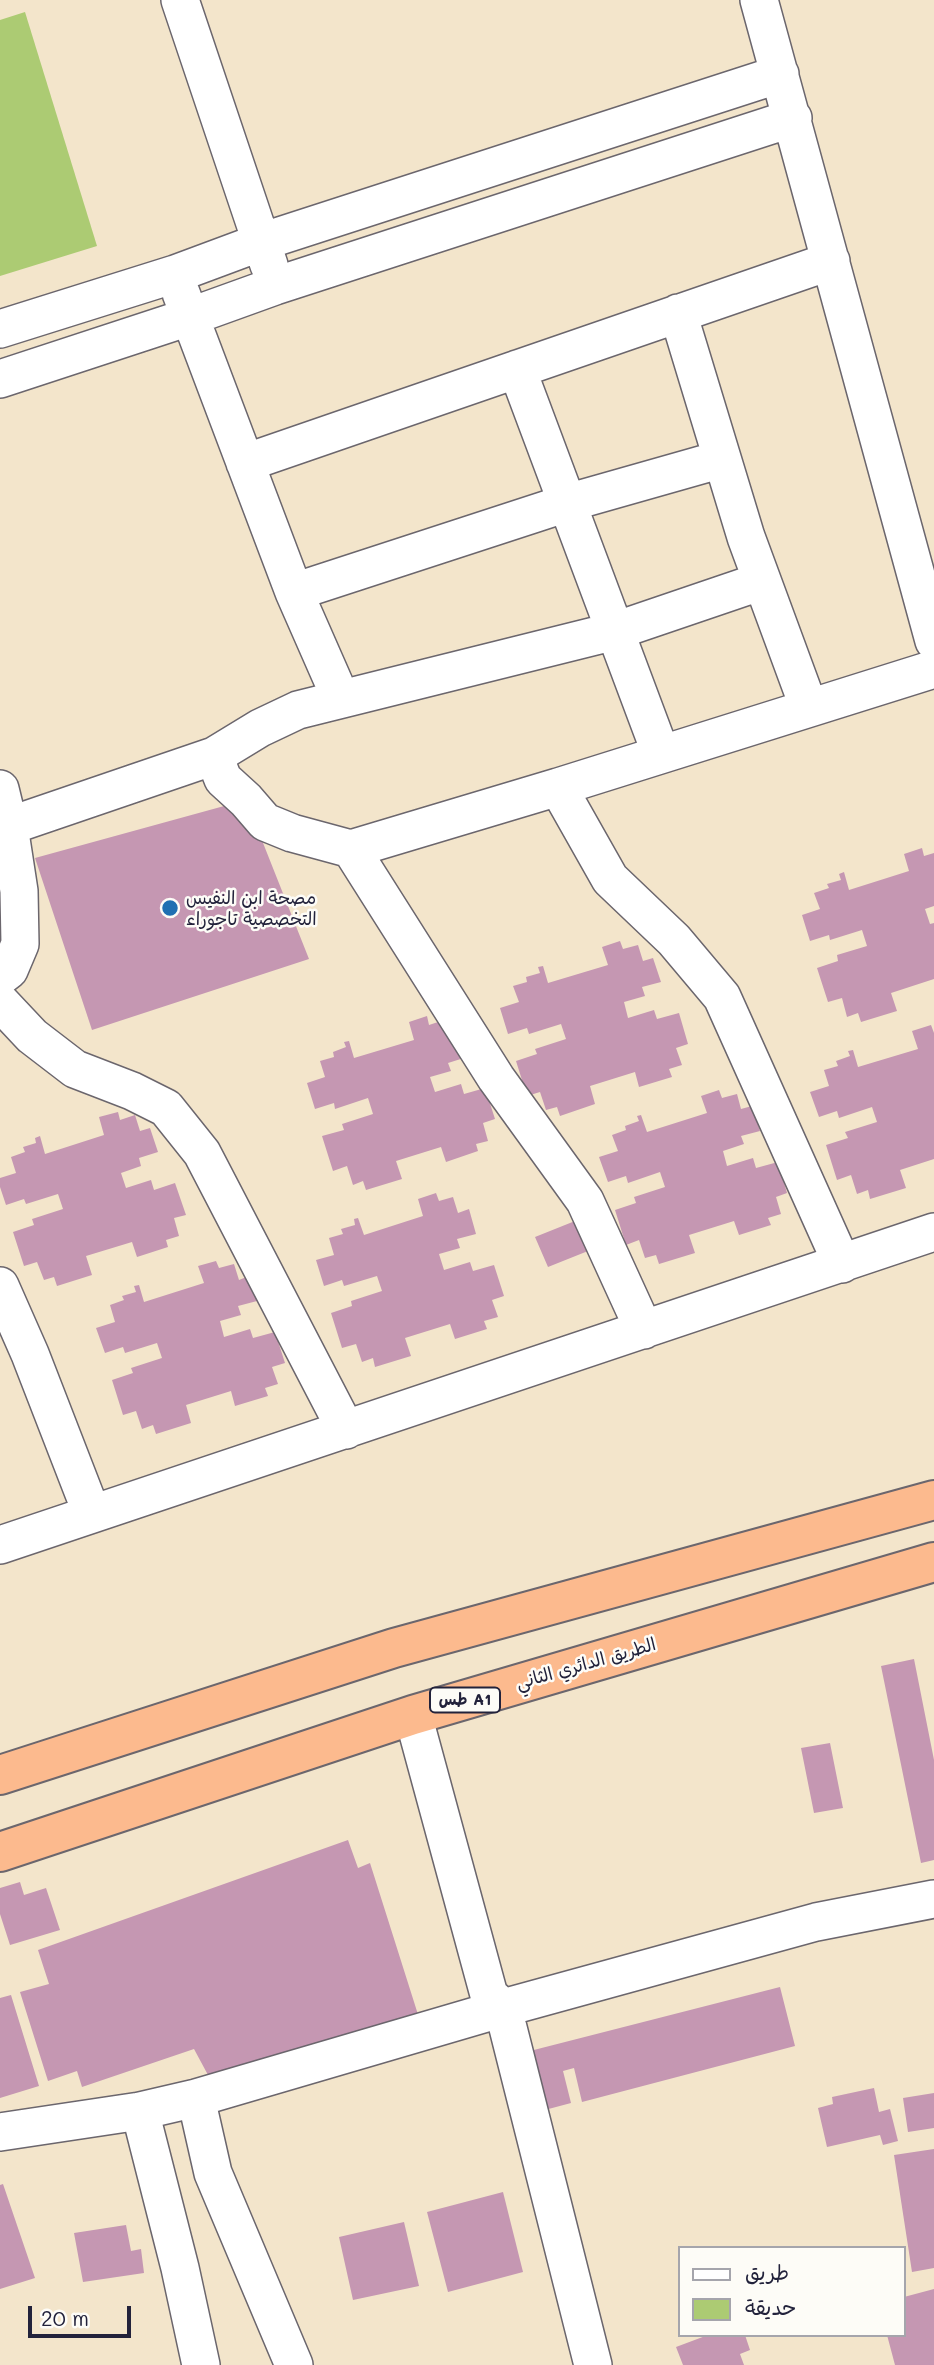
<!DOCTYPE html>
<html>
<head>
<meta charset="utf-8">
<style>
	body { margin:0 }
	#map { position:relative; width:934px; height:2365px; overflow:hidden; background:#f3e5cb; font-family:Mali,"Playpen Sans Arabic",sans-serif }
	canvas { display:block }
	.legend { position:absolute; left:678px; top:2246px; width:228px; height:91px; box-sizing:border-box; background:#fdfcf7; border:2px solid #a5a5ac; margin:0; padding:9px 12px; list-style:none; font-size:21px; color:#22223b }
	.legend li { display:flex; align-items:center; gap:14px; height:35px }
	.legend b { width:35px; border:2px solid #a5a5ac }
	.scale { position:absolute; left:28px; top:2306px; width:103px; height:32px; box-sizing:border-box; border:4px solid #22223b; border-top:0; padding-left:9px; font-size:21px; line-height:24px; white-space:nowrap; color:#22223b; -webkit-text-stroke:5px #fdfcf7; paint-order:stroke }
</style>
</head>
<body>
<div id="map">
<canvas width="934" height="2365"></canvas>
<ul class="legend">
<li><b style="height:9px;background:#fff"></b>طريق</li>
<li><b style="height:19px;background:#accb73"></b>حديقة</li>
</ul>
<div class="scale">20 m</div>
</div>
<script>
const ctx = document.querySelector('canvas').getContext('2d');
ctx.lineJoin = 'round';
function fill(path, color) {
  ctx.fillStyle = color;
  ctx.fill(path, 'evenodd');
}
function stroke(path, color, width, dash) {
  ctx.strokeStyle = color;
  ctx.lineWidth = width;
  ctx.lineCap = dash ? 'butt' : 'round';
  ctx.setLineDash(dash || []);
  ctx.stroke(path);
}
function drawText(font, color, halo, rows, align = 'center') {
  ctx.font = font + ' Mali,"Playpen Sans Arabic",sans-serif';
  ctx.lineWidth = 5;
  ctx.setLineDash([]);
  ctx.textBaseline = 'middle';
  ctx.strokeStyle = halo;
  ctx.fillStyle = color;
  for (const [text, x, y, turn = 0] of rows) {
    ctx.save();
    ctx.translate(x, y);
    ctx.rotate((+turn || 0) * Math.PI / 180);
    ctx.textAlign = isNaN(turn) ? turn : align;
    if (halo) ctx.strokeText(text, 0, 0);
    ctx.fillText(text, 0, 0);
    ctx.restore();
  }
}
fill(new Path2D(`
	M25 12 97 246 0 276V20Z`), '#accb73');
fill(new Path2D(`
	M246 800 309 959 92 1030 35 858Z
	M922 848 924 856 934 853V906L925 909 930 924 934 923V979L891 993 897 1011 861 1022 858 1013 847 1017 842 998 828 1002 817 968 838 961 837 955 867 946 862 930 830 940 829 935 810 941 802 915 820 909 814 893 829 888 827 884 841 880 839 874 844 872 849 890 909 871 904 854Z
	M620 941 623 949 638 945 643 961 653 958 661 982 642 987 645 996 624 1002 628 1018 654 1010 657 1019 679 1013 688 1044 676 1048 682 1065 669 1069 672 1077 639 1087 635 1072 590 1086 595 1104 560 1116 557 1107 546 1110 540 1092 527 1096 516 1061 537 1054 535 1049 566 1039 561 1024 529 1034 527 1028 508 1034 500 1008 519 1002 513 986 527 982 526 977 540 973 538 967 543 966 548 983 608 965 602 947Z
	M427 1016 429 1025 444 1020 467 1057 448 1063 451 1071 430 1077 435 1092 461 1084 464 1094 485 1088 495 1119 483 1123 488 1141 476 1144 478 1151 446 1162 441 1147 396 1161 402 1179 366 1190 363 1181 353 1185 347 1166 333 1171 322 1136 344 1130 342 1124 373 1114 368 1098 335 1109 334 1103 315 1109 307 1083 325 1077 320 1061 334 1057 333 1052 346 1047 344 1042 349 1041 354 1058 414 1040 409 1022Z
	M931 1025 934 1033V1159L900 1170 906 1188 870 1199 868 1190 857 1194 851 1175 837 1180 826 1145 848 1138 845 1132 877 1122 872 1107 839 1118 837 1111 819 1117 810 1092 829 1086 824 1070 838 1066 836 1061 850 1056 848 1051 853 1050 858 1067 918 1049 912 1031Z
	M719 1090 722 1098 737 1094 741 1109 752 1106 760 1131 741 1136 744 1144 723 1151 727 1166 753 1158 756 1168 778 1162 787 1193 776 1197 781 1214 768 1218 771 1225 739 1235 734 1221 689 1235 695 1253 659 1264 656 1255 645 1258 639 1240 626 1245 615 1210 636 1203 634 1197 665 1187 660 1172 628 1183 626 1176 608 1182 599 1157 618 1151 612 1135 626 1130 625 1126 639 1121 637 1116 641 1115 647 1132 707 1113 701 1096Z
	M118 1112 120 1120 135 1115 140 1131 150 1128 158 1152 139 1158 141 1166 121 1173 126 1188 151 1180 154 1190 175 1183 186 1215 174 1218 179 1236 166 1240 168 1247 137 1257 132 1242 86 1256 92 1275 57 1286 54 1277 44 1280 37 1262 24 1266 13 1232 34 1225 32 1219 63 1209 58 1194 26 1204 24 1199 6 1205 0 1187V1178L16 1173 11 1157 25 1152 23 1147 36 1143 35 1138 40 1136 45 1154 104 1135 99 1117Z
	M436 1193 439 1201 453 1197 458 1213 469 1209 476 1234 457 1239 460 1248 439 1254 444 1270 470 1262 473 1271 494 1265 504 1296 492 1300 498 1317 484 1321 487 1329 455 1339 450 1324 405 1338 411 1356 375 1367 373 1358 362 1362 356 1344 342 1348 331 1313 352 1306 351 1301 382 1291 377 1276 344 1286 342 1280 324 1286 316 1260 334 1255 329 1238 343 1234 341 1229 355 1225 354 1219 358 1218 364 1235 423 1216 418 1199Z
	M580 1219 593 1249 548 1267 535 1237Z
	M216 1261 219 1268 234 1264 239 1280 249 1276 257 1301 238 1306 241 1315 220 1321 224 1337 250 1329 253 1338 275 1332 285 1363 272 1367 278 1384 265 1388 268 1396 235 1406 231 1391 186 1405 191 1423 156 1434 153 1425 142 1429 136 1411 123 1415 112 1380 133 1373 131 1368 162 1358 157 1343 125 1353 123 1347 105 1353 96 1328 115 1322 110 1305 124 1300 122 1296 136 1292 134 1286 139 1285 144 1302 204 1283 198 1266Z
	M914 1659 934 1760V1860L921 1863 881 1666Z
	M830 1743 843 1808 814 1813 801 1748Z
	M348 1840 358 1868 370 1863 421 2024 215 2088 194 2049 82 2087 77 2071 48 2081 20 1992 49 1984 38 1950Z
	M20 1882 24 1895 46 1888 60 1930 10 1945 0 1914V1888Z
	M780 1987 795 2046 582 2102 574 2068 563 2071 571 2103 541 2111 526 2052Z
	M11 1995 39 2086 0 2098V1998Z
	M874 2088 879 2112 890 2109 898 2141 883 2145 880 2135 827 2147 818 2108 833 2104 832 2097Z
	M934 2093V2128L908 2132 903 2098Z
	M934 2149V2268L912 2272 894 2155Z
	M3 2184 35 2278 0 2289V2185Z
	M503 2192 523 2272 448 2292 427 2212Z
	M404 2222 419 2286 353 2300 339 2237Z
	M126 2225 131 2251 141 2249 144 2273 83 2282 74 2233Z
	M934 2289V2365H895L887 2335H904V2297Z
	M708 2335H745L750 2350 740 2354 744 2365H683L676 2347Z`), '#c597b2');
const minor = new Path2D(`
	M180 0 269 265
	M759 0 934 641
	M181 293 294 592 341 699
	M678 313 746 537 809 708
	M0 329 175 274 261 242 780 74
	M517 369 661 754
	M0 379 189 317 275 286 793 118
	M245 463 831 261
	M294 592 567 503 722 459
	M214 756 223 779 246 800 265 822 292 833 351 849 558 787 610 879 674 940 722 997 842 1264
	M558 787 934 669
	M0 789 9 826 19 891 20 944 9 970 0 977
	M9 826 214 756 260 728 298 710 615 631 762 581
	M351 849 496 1078 585 1201 644 1330
	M0 1002 32 1036 75 1069 132 1091 166 1108 202 1153 346 1430
	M0 1286 30 1354 92 1514
	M0 1545 934 1232
	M413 1715 489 1995 503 2008 593 2365
	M196 2098 213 2173 294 2365
	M140 2111 180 2268 201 2365
	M0 2132 140 2111 196 2098 503 2008 816 1922 934 1899`);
const highway = new Path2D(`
	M0 1775 394 1648 934 1500
	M0 1852 413 1715 934 1562`);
stroke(minor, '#6b666d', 40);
stroke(highway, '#6b666d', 42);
stroke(minor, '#fff', 37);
stroke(highway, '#fcba8e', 38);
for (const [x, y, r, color] of [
	[170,908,9,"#1f6fb2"]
]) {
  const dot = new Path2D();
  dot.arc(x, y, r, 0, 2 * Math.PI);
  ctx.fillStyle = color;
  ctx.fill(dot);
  stroke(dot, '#fdfcf7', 2.5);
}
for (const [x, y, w] of [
	[465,1700,70]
]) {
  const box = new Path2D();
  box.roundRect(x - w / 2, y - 12.5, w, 25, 5);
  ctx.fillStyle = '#fdfcf7';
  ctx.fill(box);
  stroke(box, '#22223b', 2);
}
drawText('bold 16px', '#22223b', null, [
	["طس A1",465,1700]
]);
drawText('18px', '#22223b', '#fdfcf7', [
	["مصحة ابن النفيس",186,898],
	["التخصصية تاجوراء",186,919]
], 'left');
drawText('18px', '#22223b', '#fdfcf7', [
	["الطريق الدائري الثاني",586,1664,-16]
]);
</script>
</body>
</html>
